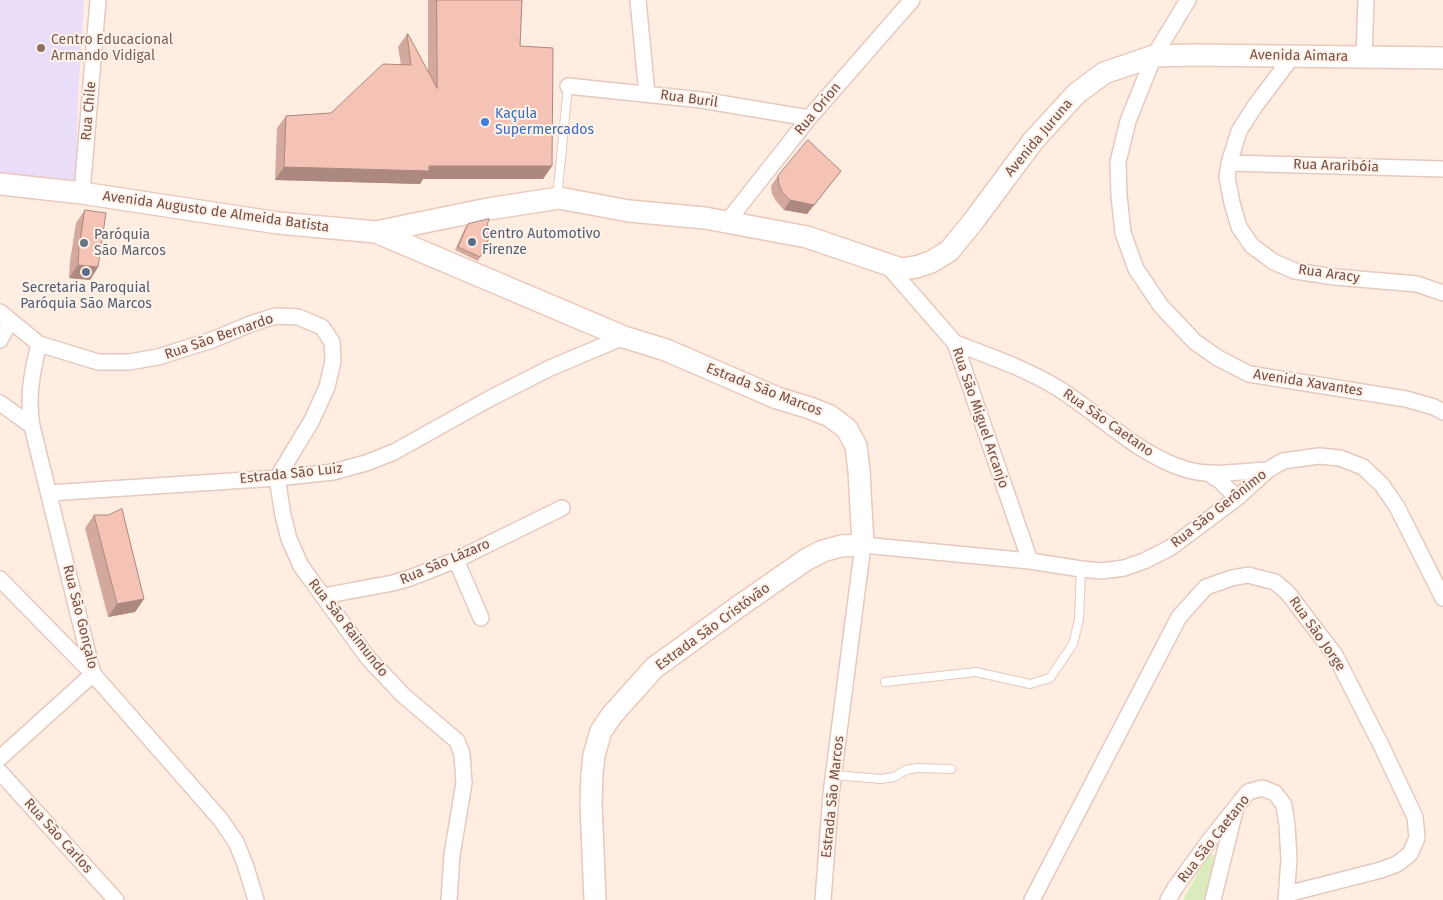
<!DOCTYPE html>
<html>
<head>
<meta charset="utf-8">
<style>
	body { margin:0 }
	canvas { display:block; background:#feede0 }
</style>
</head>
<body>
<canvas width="1443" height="900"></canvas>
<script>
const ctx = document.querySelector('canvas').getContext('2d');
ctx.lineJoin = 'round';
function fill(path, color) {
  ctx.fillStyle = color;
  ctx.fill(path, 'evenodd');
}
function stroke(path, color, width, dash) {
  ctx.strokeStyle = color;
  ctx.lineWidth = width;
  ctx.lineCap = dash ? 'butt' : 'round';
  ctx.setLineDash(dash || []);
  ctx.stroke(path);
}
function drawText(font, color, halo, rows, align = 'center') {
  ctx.font = font + ' "Fira Sans",sans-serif';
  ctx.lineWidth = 4;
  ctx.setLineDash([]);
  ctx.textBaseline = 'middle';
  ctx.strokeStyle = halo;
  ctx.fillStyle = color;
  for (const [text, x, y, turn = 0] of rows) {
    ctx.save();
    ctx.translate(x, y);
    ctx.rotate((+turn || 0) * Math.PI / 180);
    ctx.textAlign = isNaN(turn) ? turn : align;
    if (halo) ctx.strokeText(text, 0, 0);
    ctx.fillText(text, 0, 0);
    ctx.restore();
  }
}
fill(new Path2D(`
	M0 0H84L78 97 76 184 0 172Z`), '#eaddfa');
fill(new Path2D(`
	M1209 853 1214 856 1213 883 1209 900H1183Z`), '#daecbe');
const lane = new Path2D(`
	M558 188 568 86
	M885 682 976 672 1030 684 1050 678 1073 644 1079 620 1081 569
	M834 775 881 779 894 777 906 770 917 768 951 769`);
const street = new Path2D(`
	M638 0 647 94
	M1188 0 1154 56 1128 121 1118 162 1119 195 1123 233 1136 269 1161 306 1195 342 1218 358 1249 374 1406 399 1434 407 1443 412
	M1292 57 1255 106 1239 131 1229 163 1227 177 1232 203 1239 227 1252 246 1274 262 1295 271 1335 277 1417 284 1443 293
	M1364 57 1366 0
	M568 86 701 100 809 118
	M1229 163 1443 169
	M82 193 98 0
	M727 222 809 118 912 0
	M887 265 955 343 1030 561
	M0 312 39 344 98 362H129L158 357 212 340 253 323 276 316 298 317 322 327 332 342 333 361 327 387 312 420 277 478 283 515 289 539 301 566 368 658 403 695 457 741 462 754 464 783 452 855 449 900
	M0 340 10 321
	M955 343C989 356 1024 368 1056 387 1100 414 1137 455 1188 470 1213 477 1242 471 1268 470
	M39 344C32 372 27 397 32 426L93 674 221 820 236 842 245 864 256 900
	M0 403 32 426
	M1208 473 1220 481 1237 498
	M49 493 277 478 333 472 366 463 394 452 489 399 550 368 624 337
	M456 560 481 618
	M0 579 93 674 0 758
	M323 596 393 583 410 578 456 560 562 508
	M0 772 116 900
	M823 900 831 794 863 545 1030 561 1081 569 1102 571 1124 568 1144 561 1170 548 1237 498 1268 470 1283 461 1319 456 1340 458 1363 467 1382 485 1397 507 1443 598
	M1032 900 1179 617 1206 587 1232 578 1248 575 1275 582 1287 592 1335 655 1381 745 1415 817 1417 838 1410 854 1397 864 1381 870 1287 894
	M1168 900 1175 888 1209 841 1248 792 1262 788 1275 793 1284 805 1287 825 1289 859 1286 900
	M1213 900 1235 811`);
const secondary = new Path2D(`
	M0 184 82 193 278 223 376 232 488 209 559 198 629 211 705 218 807 237 901 269 916 267 931 262 949 251 972 223 1033 141 1076 94 1104 73 1154 56 1194 55 1443 58
	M376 232 624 337 666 350 777 398 810 408 830 416 847 429 856 446 859 471 863 545 841 546 823 551 807 559 738 607 654 668 612 715 601 731 594 755 592 774 591 804 595 900`);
stroke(lane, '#e5c9bf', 10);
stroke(street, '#e5c9bf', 18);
stroke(secondary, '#eac8bb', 24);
stroke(lane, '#fff', 8);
stroke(street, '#fff', 15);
stroke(secondary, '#fff', 21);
fill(new Path2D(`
	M428 0H522L520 46 552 166 543 179H423L420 184 275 180 277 128 286 116 331 113 401 65 398 47 407 34 428 71Z
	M841 171 807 214 784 210 776 201 772 194 771 186 778 176Z
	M85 210 98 267 90 280 69 278 70 261 76 223Z
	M468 224 480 257 478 261 455 250 465 228Z
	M94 515H108L144 599 135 612 108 617 85 528Z`), '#d3a89d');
fill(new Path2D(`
	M429 166H552L543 179H423L420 184 275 180 284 167Z
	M841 171 807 214 784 210 790 200Z
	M78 265 98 267 90 280 69 278Z
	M144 599 135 612 108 617 117 604Z`), '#ac887f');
const building = new Path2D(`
	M437 0H522L520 46 553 48 552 166H429V171L284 167 286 116 331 113 383 64 411 65 407 34H408L437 88Z
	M808 140 841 171 814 205 790 200 782 192 779 184 778 176Z
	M85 210 106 213 98 267 78 265 79 248Z
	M489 219 486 229 492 232 480 257 458 247 468 224Z
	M122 509 144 599 117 604 94 515H108Z`);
fill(building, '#f5c3b6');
stroke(building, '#ac887f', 1);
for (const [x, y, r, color] of [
	[41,48,5,"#8d6e63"],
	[485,122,5,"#3f7fe0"],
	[472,242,5,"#5c6f8a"],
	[84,243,5,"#6b7280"],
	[86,272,5,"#5c6f8a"]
]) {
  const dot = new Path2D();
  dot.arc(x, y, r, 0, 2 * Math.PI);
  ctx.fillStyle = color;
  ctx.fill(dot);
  stroke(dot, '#fff2e8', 2);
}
drawText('14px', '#785e54', '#fff2e8', [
	["Centro Educacional",51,40],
	["Armando Vidigal",51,56]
], 'left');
drawText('14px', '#774e46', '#fff2e8', [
	["Avenida Aimara",1299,56,1],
	["Rua Buril",689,99,8],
	["Rua Orion",818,109,-50],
	["Rua Chile",89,111,-85],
	["Avenida Juruna",1039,138,-50],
	["Rua Araribóia",1336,166,2],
	["Avenida Augusto de Almeida Batista",216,212,8],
	["Rua Aracy",1329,274,8],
	["Rua São Bernardo",219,337,-19],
	["Avenida Xavantes",1308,383,9],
	["Estrada São Marcos",764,390,21],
	["Rua São Miguel Arcanjo",980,418,71],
	["Rua São Caetano",1108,423,35],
	["Estrada São Luiz",291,474,-6],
	["Rua São Gerônimo",1219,509,-38],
	["Rua São Lázaro",445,562,-23],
	["Rua São Gonçalo",80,617,76],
	["Estrada São Cristóvão",713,627,-36],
	["Rua São Raimundo",348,628,52],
	["Rua São Jorge",1317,634,55],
	["Estrada São Marcos",833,797,-84],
	["Rua São Carlos",58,836,48],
	["Rua São Caetano",1214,839,-52]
]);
drawText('14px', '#366cbe', '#fff2e8', [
	["Kaçula",495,114],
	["Supermercados",495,130]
], 'left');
drawText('14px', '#4e5e75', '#fff2e8', [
	["Centro Automotivo",482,234],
	["Firenze",482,250],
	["Secretaria Paroquial",86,288,"center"],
	["Paróquia São Marcos",86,304,"center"]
], 'left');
drawText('14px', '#5b616d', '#fff2e8', [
	["Paróquia",94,235],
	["São Marcos",94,251]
], 'left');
</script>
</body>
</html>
